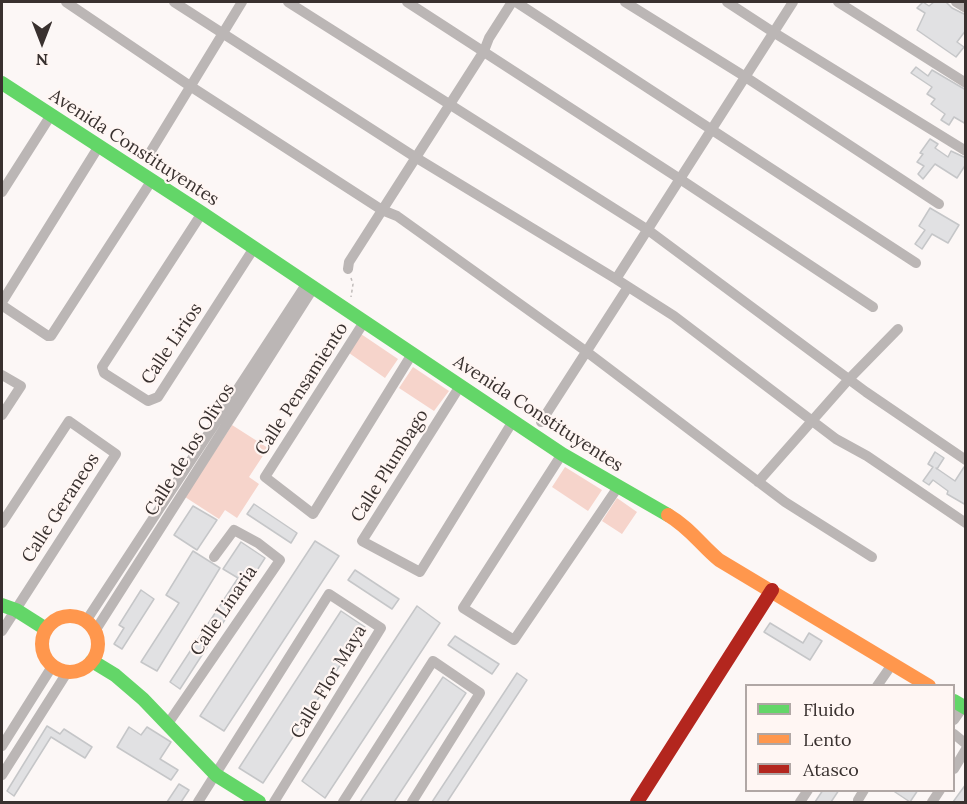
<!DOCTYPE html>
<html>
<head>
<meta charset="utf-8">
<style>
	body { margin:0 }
	#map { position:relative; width:967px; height:804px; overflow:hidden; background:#fcf7f6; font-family:Lora,serif }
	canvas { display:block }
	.frame { position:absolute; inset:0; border:3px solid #39312f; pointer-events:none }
	.legend { position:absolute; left:745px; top:684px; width:210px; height:108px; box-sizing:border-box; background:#fff6f3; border:2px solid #b0a7a5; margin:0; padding:8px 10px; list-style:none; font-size:18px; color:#39312f }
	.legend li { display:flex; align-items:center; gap:12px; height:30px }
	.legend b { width:30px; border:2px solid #b0a7a5 }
	.north { position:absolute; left:12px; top:12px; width:60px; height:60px; -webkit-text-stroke:4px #fff6f3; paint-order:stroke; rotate:180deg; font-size:16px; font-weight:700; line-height:24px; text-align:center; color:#39312f }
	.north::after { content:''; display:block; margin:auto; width:21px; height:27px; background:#39312f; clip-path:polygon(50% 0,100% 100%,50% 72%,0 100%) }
</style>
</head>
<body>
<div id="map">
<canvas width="967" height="804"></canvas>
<div class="frame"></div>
<ul class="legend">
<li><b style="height:8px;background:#63d668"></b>Fluido</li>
<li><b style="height:8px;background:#ff974d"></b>Lento</li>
<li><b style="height:8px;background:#b3261e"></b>Atasco</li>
</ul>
<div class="north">N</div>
</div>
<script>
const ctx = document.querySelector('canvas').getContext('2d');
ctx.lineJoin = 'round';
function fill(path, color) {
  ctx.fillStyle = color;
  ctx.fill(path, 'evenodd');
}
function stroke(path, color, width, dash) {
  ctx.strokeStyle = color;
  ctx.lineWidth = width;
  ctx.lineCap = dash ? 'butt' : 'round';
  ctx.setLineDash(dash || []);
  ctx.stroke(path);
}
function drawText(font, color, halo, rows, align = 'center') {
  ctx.font = font + ' Lora,serif';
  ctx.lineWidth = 4.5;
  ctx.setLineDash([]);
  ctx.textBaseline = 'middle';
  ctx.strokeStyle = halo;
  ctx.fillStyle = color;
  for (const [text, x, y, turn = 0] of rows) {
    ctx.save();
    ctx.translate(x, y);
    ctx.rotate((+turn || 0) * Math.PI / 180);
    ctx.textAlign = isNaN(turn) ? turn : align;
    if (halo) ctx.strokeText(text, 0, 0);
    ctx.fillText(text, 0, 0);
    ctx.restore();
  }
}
fill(new Path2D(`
	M361 334 398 359 385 378 349 353Z
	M413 367 449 391 434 411 399 388Z
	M232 425 268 448 249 477 259 484 237 518 225 510 219 519 185 497Z
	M565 467 602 490 588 511 552 487Z
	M617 498 637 512 622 534 602 521Z`), '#f6d4cb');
const building = new Path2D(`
	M923 2 929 6 934 2H946L952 8 966 15V30L957 42 964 47 956 57 917 30 925 13 917 8Z
	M916 67 928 76 932 70 966 90V124L954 117 949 125 941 120 945 114 931 104 935 99 927 94 932 87 911 73Z
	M930 139 938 144 935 148 948 157 951 151 966 158V164L957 178 935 164 923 179 918 174 924 166 917 162 923 154 920 153Z
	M930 208 959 225 948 243 932 234 922 249 915 244 925 230 919 226Z
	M935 452 944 458 937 469 936 468 955 481 964 467H966V505L947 494 948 491 933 480 929 485 923 481 933 467 928 464Z
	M254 504 297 533 291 543 247 514Z
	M193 506 217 520 197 550 174 535Z
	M315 541 339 556 224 731 200 716Z
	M241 542 265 558 180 689 170 682 238 578 223 569Z
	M193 551 220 568 157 671 141 662 179 603 166 595Z
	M355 570 399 599 392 609 348 580Z
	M141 590 154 599 122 649 114 644 124 628 119 625Z
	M417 606 440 623 325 798 302 781Z
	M341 611 365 627 263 783 239 768Z
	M770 623 803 643 809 633 822 641 810 660 764 632Z
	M455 636 499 664 492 674 448 645Z
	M517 673 527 680 447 802H432Z
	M443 677 466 693 394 802H360Z
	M47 726 60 734 64 729 92 747 85 758 51 737 14 796 7 791Z
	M129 727 141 735 147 727 171 742 160 759 178 770 171 780 117 747Z
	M179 784 189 790 181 802H167Z
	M966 784V802H953Z
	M823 790H839L831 802H815Z
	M892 790H918L910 802Z`);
fill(building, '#e1e1e3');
stroke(building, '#c5c6c8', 1.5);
stroke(new Path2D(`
	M351 278 353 284 351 297`), '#c0bcba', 1.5, [3, 3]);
stroke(new Path2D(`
	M66 2 190 86 382 210 397 216 587 352 785 502 872 557
	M174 2 415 157 616 279 674 316 836 439 867 456 966 523
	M288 2 648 230 866 392 966 460
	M407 2 680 179 873 307
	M516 2 916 263
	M625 2 744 76 939 204
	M727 2 773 32 966 151
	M838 2 966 83
	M956 2 966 8
	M151 151 242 2
	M2 192 51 115
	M202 213 102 367 104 373 148 401 158 397 254 248
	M348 269 349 262 484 51 489 38 512 2
	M616 279 793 2
	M2 302 99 146
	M2 303 3 306 48 336H51L152 180
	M364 322 265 477 313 514 412 354
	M2 375 21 386 2 415
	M460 386 362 541 420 572 513 421
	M541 422 628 287
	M562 454 463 608 514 640 618 487
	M758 482 849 379 898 329
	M2 523 69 421 116 454 2 631
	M86 621 307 283
	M95 631 314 287
	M877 686 893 663
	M954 720 963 707
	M167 725 280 560 258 543 234 530 214 557
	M954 734 966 744
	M2 746 53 665
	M954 769 966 749
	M2 775 68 671
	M858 800 864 790
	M198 802 329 594 381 628 274 802
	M343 802 433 661 480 693 412 802
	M800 802 808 790
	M932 802 940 790`), '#bbb6b5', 10);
stroke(new Path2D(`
	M2 83 202 213 562 454 668 515
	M2 605 16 610 46 629
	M92 661 115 675 143 699 216 775 259 802
	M954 701 966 708`), '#63d668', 14);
stroke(new Path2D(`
	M668 515C690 528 700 544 719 560L929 686
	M42 644a28 28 0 1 1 56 0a28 28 0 1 1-56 0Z`), '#ff974d', 14);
stroke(new Path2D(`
	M637 802 772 590`), '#b3261e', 14);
drawText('18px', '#39312f', '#fff6f3', [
	["Avenida Constituyentes",134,148,33],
	["Calle Lirios",172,344,-56],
	["Calle Pensamiento",302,389,-57],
	["Avenida Constituyentes",538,414,33],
	["Calle de los Olivos",190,450,-58],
	["Calle Plumbago",390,466,-58],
	["Calle Geraneos",61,508,-57],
	["Calle Linaria",224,611,-56],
	["Calle Flor Maya",329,682,-59]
]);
</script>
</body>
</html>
